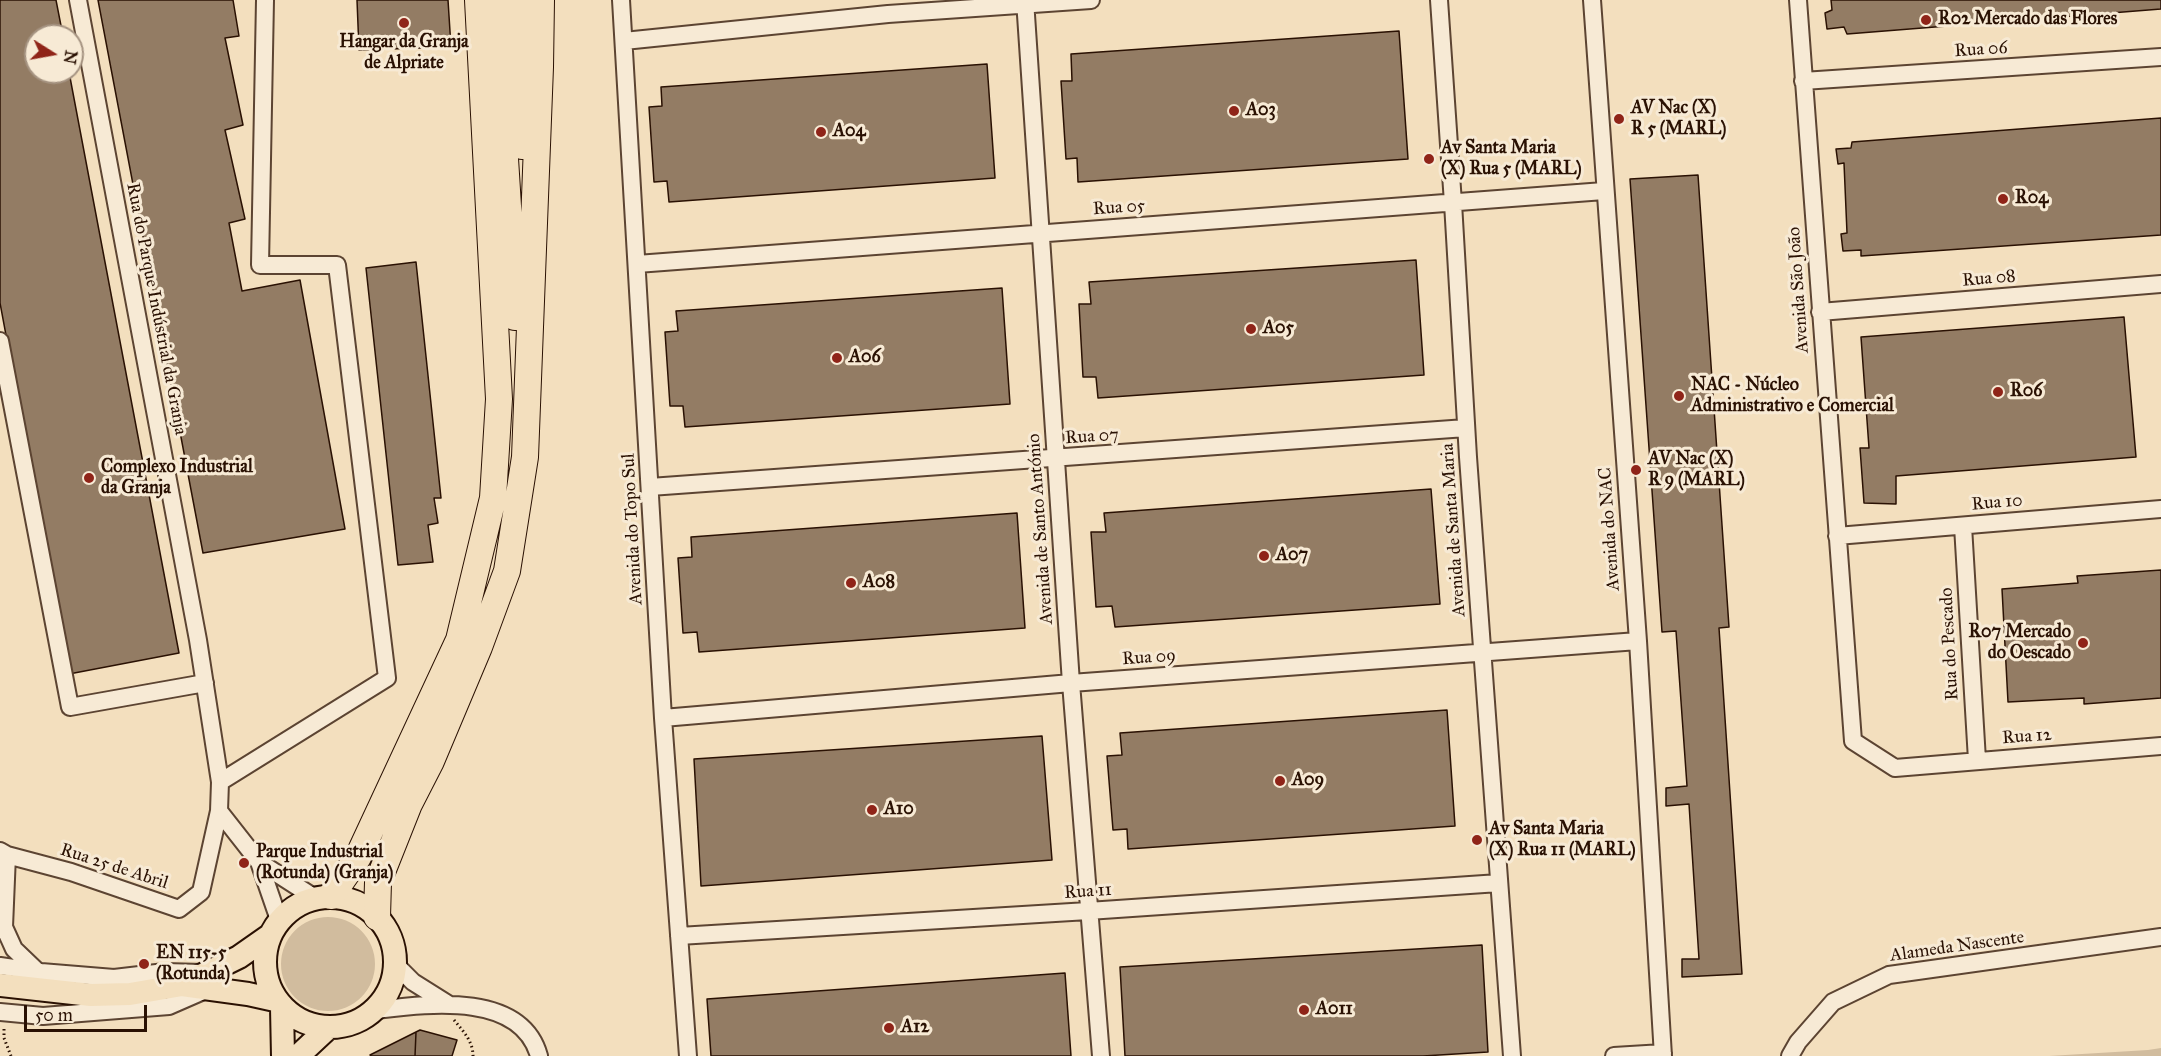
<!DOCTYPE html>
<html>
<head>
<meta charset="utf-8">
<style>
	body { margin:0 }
	#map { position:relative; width:2161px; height:1056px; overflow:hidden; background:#f3dfbe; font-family:"IM FELL Great Primer",serif }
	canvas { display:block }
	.north { position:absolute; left:24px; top:24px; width:60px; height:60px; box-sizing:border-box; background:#f7ead5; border:2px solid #a59381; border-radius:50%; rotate:101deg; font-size:16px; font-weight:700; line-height:24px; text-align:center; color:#2a1103 }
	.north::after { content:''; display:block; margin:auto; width:21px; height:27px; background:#8f2418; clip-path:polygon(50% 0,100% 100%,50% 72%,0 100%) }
	.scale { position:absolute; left:24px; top:1005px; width:123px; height:27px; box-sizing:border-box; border:3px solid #2a1103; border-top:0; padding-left:8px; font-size:18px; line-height:21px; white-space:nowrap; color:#2a1103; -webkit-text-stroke:4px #f7ead5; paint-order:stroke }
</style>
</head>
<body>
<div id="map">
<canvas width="2161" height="1056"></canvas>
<div class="north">N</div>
<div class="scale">50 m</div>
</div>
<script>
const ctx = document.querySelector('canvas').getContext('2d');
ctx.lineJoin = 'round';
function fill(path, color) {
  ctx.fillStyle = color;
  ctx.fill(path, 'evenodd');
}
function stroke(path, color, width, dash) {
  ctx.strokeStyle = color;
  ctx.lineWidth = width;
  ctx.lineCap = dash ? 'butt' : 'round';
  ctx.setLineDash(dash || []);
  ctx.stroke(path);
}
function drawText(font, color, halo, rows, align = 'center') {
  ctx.font = font + ' "IM FELL Great Primer",serif';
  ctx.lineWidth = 6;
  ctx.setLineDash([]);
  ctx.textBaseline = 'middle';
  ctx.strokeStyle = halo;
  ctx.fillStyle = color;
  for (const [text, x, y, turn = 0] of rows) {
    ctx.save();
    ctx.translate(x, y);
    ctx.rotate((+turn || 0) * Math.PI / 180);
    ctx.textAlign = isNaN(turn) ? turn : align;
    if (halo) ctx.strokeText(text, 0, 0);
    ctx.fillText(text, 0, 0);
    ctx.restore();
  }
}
fill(new Path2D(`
	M281 964a47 47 0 1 1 94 0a47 47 0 1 1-94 0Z
	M2161 1048V1056H2049L2148 1050Z`), '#d1bc9e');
const building = new Path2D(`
	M0 0H56L63 36H36V72H69L179 653 69 674 0 303Z
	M98 0H233L239 36 225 38 243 125 225 130 245 219 229 223 242 291 300 280 345 529 203 553Z
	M357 0H448L451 47 359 50Z
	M1831 0H2161V9L1847 34 1844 27 1827 29 1825 13 1832 10Z
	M1399 31 1408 159 1078 182 1077 158 1066 159 1061 81H1072L1071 54Z
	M987 64 995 178 669 202 667 181 654 182 649 107 662 106 661 87Z
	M2161 118V235L1861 256V250L1843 251 1841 234 1847 233 1844 163 1838 164 1836 149 1851 148 1852 142Z
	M1698 175 1729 627 1719 628 1742 974 1682 977V959H1699L1689 804 1666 806V788L1687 786 1676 631 1662 632 1630 179Z
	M1416 260 1424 375 1098 398 1096 377H1083L1079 304H1091L1089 282Z
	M416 262 441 498H434L438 523 428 525 433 562 398 565 366 268Z
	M1002 288 1010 404 685 427 683 406H670L665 332 678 331 676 311Z
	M2124 317 2136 457 1896 476V504L1864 503 1860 448H1869L1861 337Z
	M1431 489 1440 604 1115 627 1112 606 1096 607 1091 532H1106L1104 513Z
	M1017 513 1025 628 699 652 697 632 683 633 678 558 692 557 691 537Z
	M2161 570V698L2084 704V698L2008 702 2002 589 2078 583 2077 576Z
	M1447 710 1455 826 1128 849 1127 829 1113 830 1107 756 1122 755 1120 733Z
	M1042 736 1052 860 701 886 694 759Z
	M1482 945 1488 1052 1423 1056H1125L1120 967Z
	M1065 973 1071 1056H711L707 999Z
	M420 1030 457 1040 452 1056H415L416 1032Z
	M416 1032 415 1056H371L370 1055Z`);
fill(building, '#937c64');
stroke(building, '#2a1103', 1.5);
const minor = new Path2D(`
	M621 0 663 718 688 1056
	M1025 0 1071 683 1101 1056
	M1439 0 1453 203 1468 457 1512 1056
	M1592 0 1638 641 1663 1056
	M1798 0 1853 741 1895 768 2161 746
	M624 41 888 14 1091 0
	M1803 81 2161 57
	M637 264 1604 191
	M1820 312 2161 284
	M0 341 70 707 205 683
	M650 487 1466 428
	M1963 526 1977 760
	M1837 536 2161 509
	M663 718 1071 683 1638 641
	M220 782 387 678 337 265H260L265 0
	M219 811 259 862 279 920
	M0 851 7 855 71 872 179 909 201 892 219 811 220 782 198 640 78 0
	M259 862 315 898
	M4 927 14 949 37 971
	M0 930 4 927 7 855
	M679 936 1088 911 1499 883
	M395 964 413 982 448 1004
	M0 966 41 972 114 978 165 972 202 973
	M375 1010C427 1004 521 991 539 1056
	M0 1012 43 1016 169 1006 208 989
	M1614 1056 1663 1053
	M1790 1056 1798 1042 1833 1002 1889 975 2161 937`);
const major = new Path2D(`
	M265 962a65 65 0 1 1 130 0a65 65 0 1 1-130 0Z
	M0 985 91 995 130 994 182 985 239 957 269 936
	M182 985 248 994 275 1000
	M282 1008 283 1056
	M298 1056 328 1028`);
const highway = new Path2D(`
	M495 0 515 317
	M515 0 522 146
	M331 896 358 857 459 640 493 498 499 399 478 0
	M377 917 378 882 409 804 431 761 479 647 507 571 525 457 540 67 541 0`);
stroke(minor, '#5c4432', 20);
stroke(major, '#2a1103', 26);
stroke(highway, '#2a1103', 28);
stroke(new Path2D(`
	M454 1020C463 1031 473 1041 473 1056
	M4 1029V1038L11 1056`), '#2a1103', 3, [1.5, 3]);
stroke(minor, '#f7ead5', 16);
stroke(major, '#f3dfbe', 22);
stroke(highway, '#f3dfbe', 26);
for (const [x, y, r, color] of [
	[1926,20,6,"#8f2418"],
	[404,23,6,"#8f2418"],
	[1234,111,6,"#8f2418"],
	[1619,119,6,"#8f2418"],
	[821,132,6,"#8f2418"],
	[1429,159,6,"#8f2418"],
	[2003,199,6,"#8f2418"],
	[1251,329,6,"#8f2418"],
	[837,358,6,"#8f2418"],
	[1998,392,6,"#8f2418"],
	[1679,396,6,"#8f2418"],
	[1636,470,6,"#8f2418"],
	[89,478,6,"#8f2418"],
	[1264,556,6,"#8f2418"],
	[851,583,6,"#8f2418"],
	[2083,643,6,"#8f2418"],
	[1280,781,6,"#8f2418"],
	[872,810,6,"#8f2418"],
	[1477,840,6,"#8f2418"],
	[244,863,6,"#8f2418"],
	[144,964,6,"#8f2418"],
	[1304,1010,6,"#8f2418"],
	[889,1028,6,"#8f2418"]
]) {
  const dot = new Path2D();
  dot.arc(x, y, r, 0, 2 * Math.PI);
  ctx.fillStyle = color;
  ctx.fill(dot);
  stroke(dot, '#f7ead5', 2);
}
drawText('bold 18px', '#2a1103', '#f7ead5', [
	["R02 Mercado das Flores",1938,20],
	["Hangar da Granja",404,43,"center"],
	["de Alpriate",404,64,"center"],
	["AV Nac (X)",1631,109],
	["R 5 (MARL)",1631,130],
	["A03",1246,111],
	["A04",833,132],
	["Av Santa Maria",1441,149],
	["(X) Rua 5 (MARL)",1441,170],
	["R04",2015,199],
	["A05",1263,329],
	["A06",849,358],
	["NAC - Núcleo",1691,386],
	["Administrativo e Comercial",1691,407],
	["R06",2010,392],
	["AV Nac (X)",1648,460],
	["R 9 (MARL)",1648,481],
	["Complexo Industrial",101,468],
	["da Granja",101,489],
	["A07",1276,556],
	["A08",863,583],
	["R07 Mercado",2071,633,"right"],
	["do Oescado",2071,654,"right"],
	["A09",1292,781],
	["A10",884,810],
	["Av Santa Maria",1489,830],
	["(X) Rua 11 (MARL)",1489,851],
	["Parque Industrial",256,853],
	["(Rotunda) (Granja)",256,874],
	["EN 115-5",156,954],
	["(Rotunda)",156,975],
	["A011",1316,1010],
	["A12",901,1028]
], 'left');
drawText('18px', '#2a1103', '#f7ead5', [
	["Rua 06",1981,50,-4],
	["Rua 05",1119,208,-4],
	["Rua 08",1989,279,-5],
	["Avenida São João",1799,290,-94],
	["Rua do Parque Indústrial da Granja",156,309,79],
	["Rua 07",1092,437,-4],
	["Rua 10",1997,503,-5],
	["Avenida do Topo Sul",633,529,-93],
	["Avenida de Santo António",1041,529,-94],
	["Avenida do NAC",1610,529,-94],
	["Avenida de Santa Maria",1454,530,-94],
	["Rua do Pescado",1950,644,-93],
	["Rua 09",1149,658,-4],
	["Rua 12",2027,737,-4],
	["Rua 25 de Abril",114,867,18],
	["Rua 11",1088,892,-4],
	["Alameda Nascente",1957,947,-8]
]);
</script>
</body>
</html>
